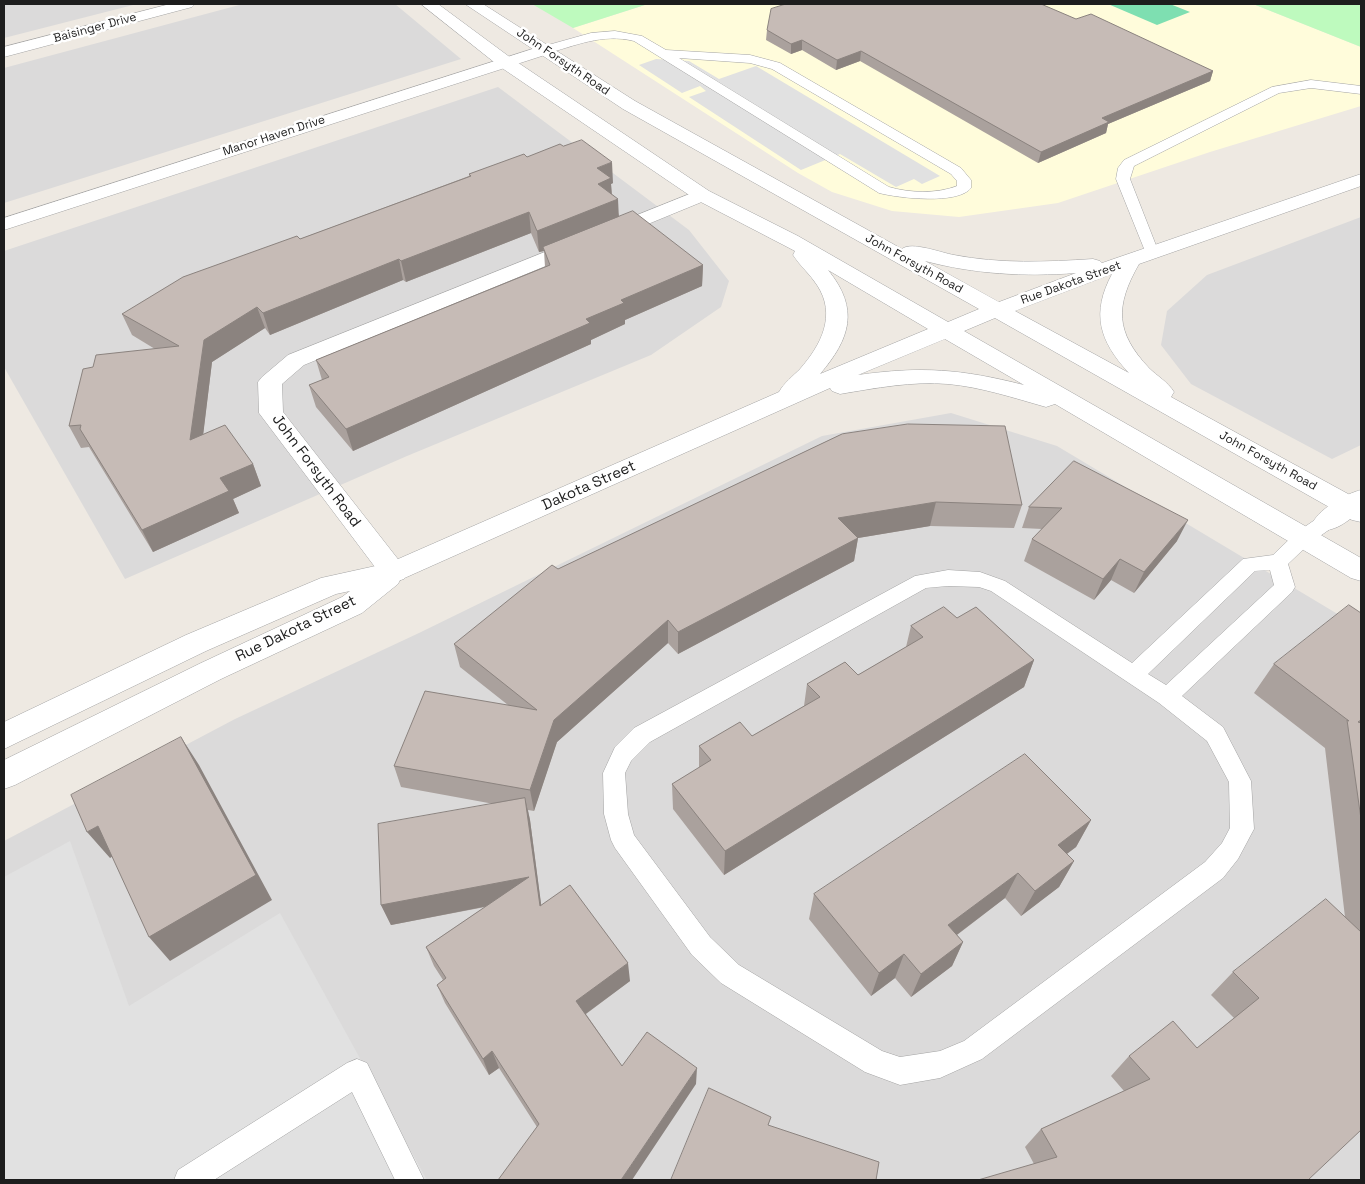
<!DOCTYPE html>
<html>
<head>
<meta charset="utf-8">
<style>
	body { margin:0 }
	#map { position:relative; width:1365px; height:1184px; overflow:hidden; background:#eee9e2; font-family:"Space Grotesk",sans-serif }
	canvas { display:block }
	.frame { position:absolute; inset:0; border:5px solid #1d1d1d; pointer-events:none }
</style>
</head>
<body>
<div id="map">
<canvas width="1365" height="1184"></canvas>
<div class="frame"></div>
</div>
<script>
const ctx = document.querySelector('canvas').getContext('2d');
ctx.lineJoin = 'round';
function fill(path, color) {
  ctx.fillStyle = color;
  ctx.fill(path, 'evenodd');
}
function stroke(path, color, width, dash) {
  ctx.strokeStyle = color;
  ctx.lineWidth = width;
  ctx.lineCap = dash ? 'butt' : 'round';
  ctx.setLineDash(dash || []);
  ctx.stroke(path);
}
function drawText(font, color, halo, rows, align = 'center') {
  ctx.font = font + ' "Space Grotesk",sans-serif';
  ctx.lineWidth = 5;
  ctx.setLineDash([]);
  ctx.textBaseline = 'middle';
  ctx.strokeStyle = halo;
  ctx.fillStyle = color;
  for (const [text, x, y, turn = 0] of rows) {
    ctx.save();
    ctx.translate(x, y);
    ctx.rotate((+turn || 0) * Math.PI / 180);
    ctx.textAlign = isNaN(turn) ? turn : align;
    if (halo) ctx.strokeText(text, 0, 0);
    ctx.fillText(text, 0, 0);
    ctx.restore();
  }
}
fill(new Path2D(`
	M4 4H137L4 38Z
	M243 4H395L461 59 4 203V68Z
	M498 87 689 230 729 281 721 307 651 355 407 456 125 579 4 367V251Z
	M1361 217V445L1332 459 1191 384 1161 345 1167 311 1207 275Z
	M951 413 1057 446 1361 628V1180H4V841L235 719 419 633 822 436Z`), '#dbdada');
fill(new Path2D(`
	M648 4H1253L1361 47V106L1210 152 1058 203 959 217 892 211 832 192 798 173 573 28Z`), '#fffcdb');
fill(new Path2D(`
	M532 4H648L573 28Z
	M1253 4H1361V47Z`), '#befabe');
fill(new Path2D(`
	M1108 4H1170L1190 12 1157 25Z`), '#7edfb1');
fill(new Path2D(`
	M656 59 689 61 719 79 756 66 940 176 922 184 914 179 896 187 840 154 801 170 689 97 706 91 700 86 682 93 639 65Z
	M70 841 129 1006 280 913 427 1180H4V877Z`), '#e1e1e1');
const service = new Path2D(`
	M615 31 642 36 666 50 750 55 780 63 961 168 971 180V188C958 205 898 198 879 193L634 41C602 33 575 46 545 54L539 50 541 47 591 33ZM679 58 750 63 772 69 951 174 957 181V186C937 194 909 193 889 187Z
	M1311 80 1361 86V94L1311 88 1279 93 1134 166 1130 179 1159 253 1157 256H1147L1116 179 1118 168 1124 160 1272 87Z
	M1326 515 1333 517 1335 522 1333 527 1310 543 1288 564 1295 587 1292 592 1182 696 1223 727 1251 781 1254 829 1238 859 1223 878 982 1059 940 1078 900 1085 865 1072 721 983 692 955 615 848 611 840 604 814 603 773 615 747 634 728 915 576 948 570 980 572 1005 581 1132 663 1243 559 1273 555 1296 533 1319 517ZM1270 570 1274 585 1166 685 1148 674 1255 571ZM948 586 979 587 991 591 1159 703 1207 741 1229 782 1230 828 1222 843 1205 862 964 1041 940 1051 900 1057 882 1051 739 965 710 937 634 835 628 814 625 773 631 761 650 742 926 588Z
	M357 1059 367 1063 424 1180H395L352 1092 214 1180H174L178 1170 347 1063Z`);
const minor = new Path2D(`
	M170 4H195L192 7 4 57V47Z
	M545 45 551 47 553 50 551 53 4 230V218Z
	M702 189 709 191 712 195 709 199 304 365 282 384 283 412 408 572 404 579 394 582 384 579 259 413 258 382 262 377 288 355Z
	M1361 490V511C1347 521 1334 534 1317 529L1313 522C1321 508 1345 494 1361 490Z`);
const tertiary = new Path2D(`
	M421 4H438L511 58 709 191 798 236 948 322 979 309 623 109 465 4H483L635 101 902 249C911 241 942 253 954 255 1000 264 1047 262 1093 259L1100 261 1102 263 1361 174V186L1139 264C1115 306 1115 332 1149 368 1157 376 1168 382 1174 392L1171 397 1361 501V522L1352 520 995 318 964 331 1361 558V581L1351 578 1055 404 1046 407C1014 398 981 387 948 384 912 381 876 388 840 394L832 391 830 388 400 580 398 584 362 613 221 679 15 785 4 789V760L201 663 342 597 350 591 336 594 206 651 4 749V722L186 635 321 578 389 563 779 392C784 383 793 376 800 369 821 345 837 315 817 285 810 274 800 266 793 255L795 251 695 199 499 66ZM925 261C974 274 1025 277 1076 273L999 302ZM828 270 928 329 820 374C850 339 860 309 828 270ZM1112 274C1091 313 1099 341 1129 373L1015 311ZM945 339 1024 385C961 369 922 366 858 375Z`);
stroke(service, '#a4a4a4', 1);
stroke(minor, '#a4a4a4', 1);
stroke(tertiary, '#a4a4a4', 1);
fill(service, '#fff');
fill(minor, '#fff');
fill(tertiary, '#fff');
fill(new Path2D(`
	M1076 19 1213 71 1210 81 1108 124 1106 133 1038 163 860 61 836 70 802 50 791 54 766 40 767 30Z
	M527 157 613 183 611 184 612 194 619 216 703 265 702 286 625 320V324L591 340V344L353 451 316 407 309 385 322 380 316 360 545 267 544 251 539 252 531 233 406 282 403 280 270 335 265 328 212 362 203 434 253 464 261 486 233 499 239 513 153 552 89 447 81 448 69 426 93 367 155 349 132 335 122 314 300 239 469 176V174Z
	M842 434 1022 505 1014 528 930 526 858 538 854 561 678 654 668 643 557 742 534 811 528 810 530 820 541 905 630 981 586 1014 622 1066 696 1084 537 1127 499 1068 489 1075 445 1003 437 985 443 980 434 966 426 947 485 907 391 925 381 905 494 804 401 787 394 766 508 705 460 667 454 644 558 569Z
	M1074 461 1177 541 1134 593 1111 580 1094 600 1024 561 1032 539 1042 529 1022 528 1029 507Z
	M1361 613V1130L1034 1164 1025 1147 1041 1129 1124 1091 1111 1076 1129 1056 1197 1048 1234 1018 1211 995 1233 972 1345 917 1325 748 1254 693 1274 664Z
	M957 618 1034 660 1024 687 724 875 673 809 672 784 699 768V746L752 736 804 706 807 684 858 675 906 647 911 626Z
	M1091 820 1076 847 1067 854 1074 861 1059 887 1021 916 1005 898 957 935 963 942 952 966 911 997 895 978 871 996 809 919 814 894Z`), '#aaa19d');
fill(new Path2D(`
	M802 40V50L791 54V44Z
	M861 51 860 61 836 70 837 60Z
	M1213 71 1210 81 1108 124 1106 133 1038 163 1041 152 1102 118Z
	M612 162 613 183 611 184 612 200 599 205 597 168Z
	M618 199 619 220 543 247 544 251 539 252 537 231Z
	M529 212 531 233 406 282 401 261Z
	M399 259 403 280 270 335 263 313Z
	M703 265 702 286 625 320V324L591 340V344L353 451 346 429 586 319 621 300Z
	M257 307 265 328 212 362 200 461 190 440 204 340Z
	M253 464 261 486 233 499 239 513 153 552 142 530 220 478Z
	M936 502 930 526 834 542 838 518Z
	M1188 520 1177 541 1134 593 1144 572Z
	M858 538 854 561 678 654V632Z
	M1120 559 1111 580 1094 600 1103 579Z
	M668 620V643L557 742 534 811 530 790 554 720Z
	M1034 660 1024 687 724 875 725 851Z
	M181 737 199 765 272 900 170 961 149 937Z
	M525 798 530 820 544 926 540 906Z
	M1091 820 1076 847 1043 871 1058 845Z
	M98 826 120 852 110 858 87 832Z
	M1074 861 1059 887 1021 916 1035 891Z
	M1018 873 1005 898 938 949 948 925Z
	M529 877 534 897 391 925 381 905Z
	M963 942 952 966 911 997 921 974Z
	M904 954 895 978 871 996 879 973Z
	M628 963 630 981 580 1018 576 1001Z
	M492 1051 499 1068 489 1075 483 1059Z
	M697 1068 696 1084 632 1180H621Z`), '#8b837f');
const building = new Path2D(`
	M786 4H1041L1076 19 1091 14 1213 71 1102 118 1109 122 1041 152 861 51 837 60 802 40 791 44 767 30 771 9Z
	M582 140 612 162 597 168 611 178 598 184 618 199 537 231 529 212 401 261 399 259 263 313 257 307 204 340 190 440 225 425 253 464 220 478 229 491 142 530 80 429 81 425 69 426 83 369 93 367 96 355 179 346 122 314 183 277 297 236 300 239 471 176 469 174 524 154 527 157 560 144 563 146Z
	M633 211 703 265 621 300 624 303 586 319 590 323 346 429 309 385 329 377 316 360 550 265 543 247Z
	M908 424 1005 426 1022 505 936 502 838 518 858 538 678 632 668 620 554 720 530 790 394 766 425 691 537 710 454 644 552 565 558 569 842 434Z
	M1074 461 1188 520 1144 572 1120 559 1103 579 1032 539 1062 508 1029 507Z
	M1349 605 1361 613V720L1358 722 1361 723V819L1347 720 1349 721 1274 664Z
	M944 607 957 618 976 607 1034 660 725 851 672 784 711 760 699 746 740 722 752 736 820 697 807 684 845 662 858 675 923 637 911 626Z
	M181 737 256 875 149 937 98 826 87 832 71 795Z
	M1025 754 1091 820 1058 845 1074 861 1035 891 1018 873 948 925 963 942 921 974 904 954 879 973 814 894Z
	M525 798 540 906 570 885 628 963 576 1001 622 1066 647 1032 697 1068 621 1180H498L539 1124 492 1051 483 1059 437 985 446 978 426 947 529 877 381 905 378 824Z
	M1326 899 1361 932V1130L1308 1180H978L1057 1157 1041 1129 1150 1079 1129 1056 1173 1021 1197 1048 1259 998 1233 972Z
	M709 1088 771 1117 768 1125 879 1162 876 1180H671Z`);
fill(building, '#c6bbb6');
stroke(building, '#8b837f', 1);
drawText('12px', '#1d1d1d', '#fff', [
	["Baisinger Drive",95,28,-15],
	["John Forsyth Road",563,62,34],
	["Manor Haven Drive",274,136,-18],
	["John Forsyth Road",914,264,29],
	["Rue Dakota Street",1071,283,-20],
	["John Forsyth Road",1268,461,29]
]);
drawText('15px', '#1d1d1d', '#fff', [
	["John Forsyth Road",316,471,53],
	["Dakota Street",589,486,-24],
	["Rue Dakota Street",296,629,-26]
]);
</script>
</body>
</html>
